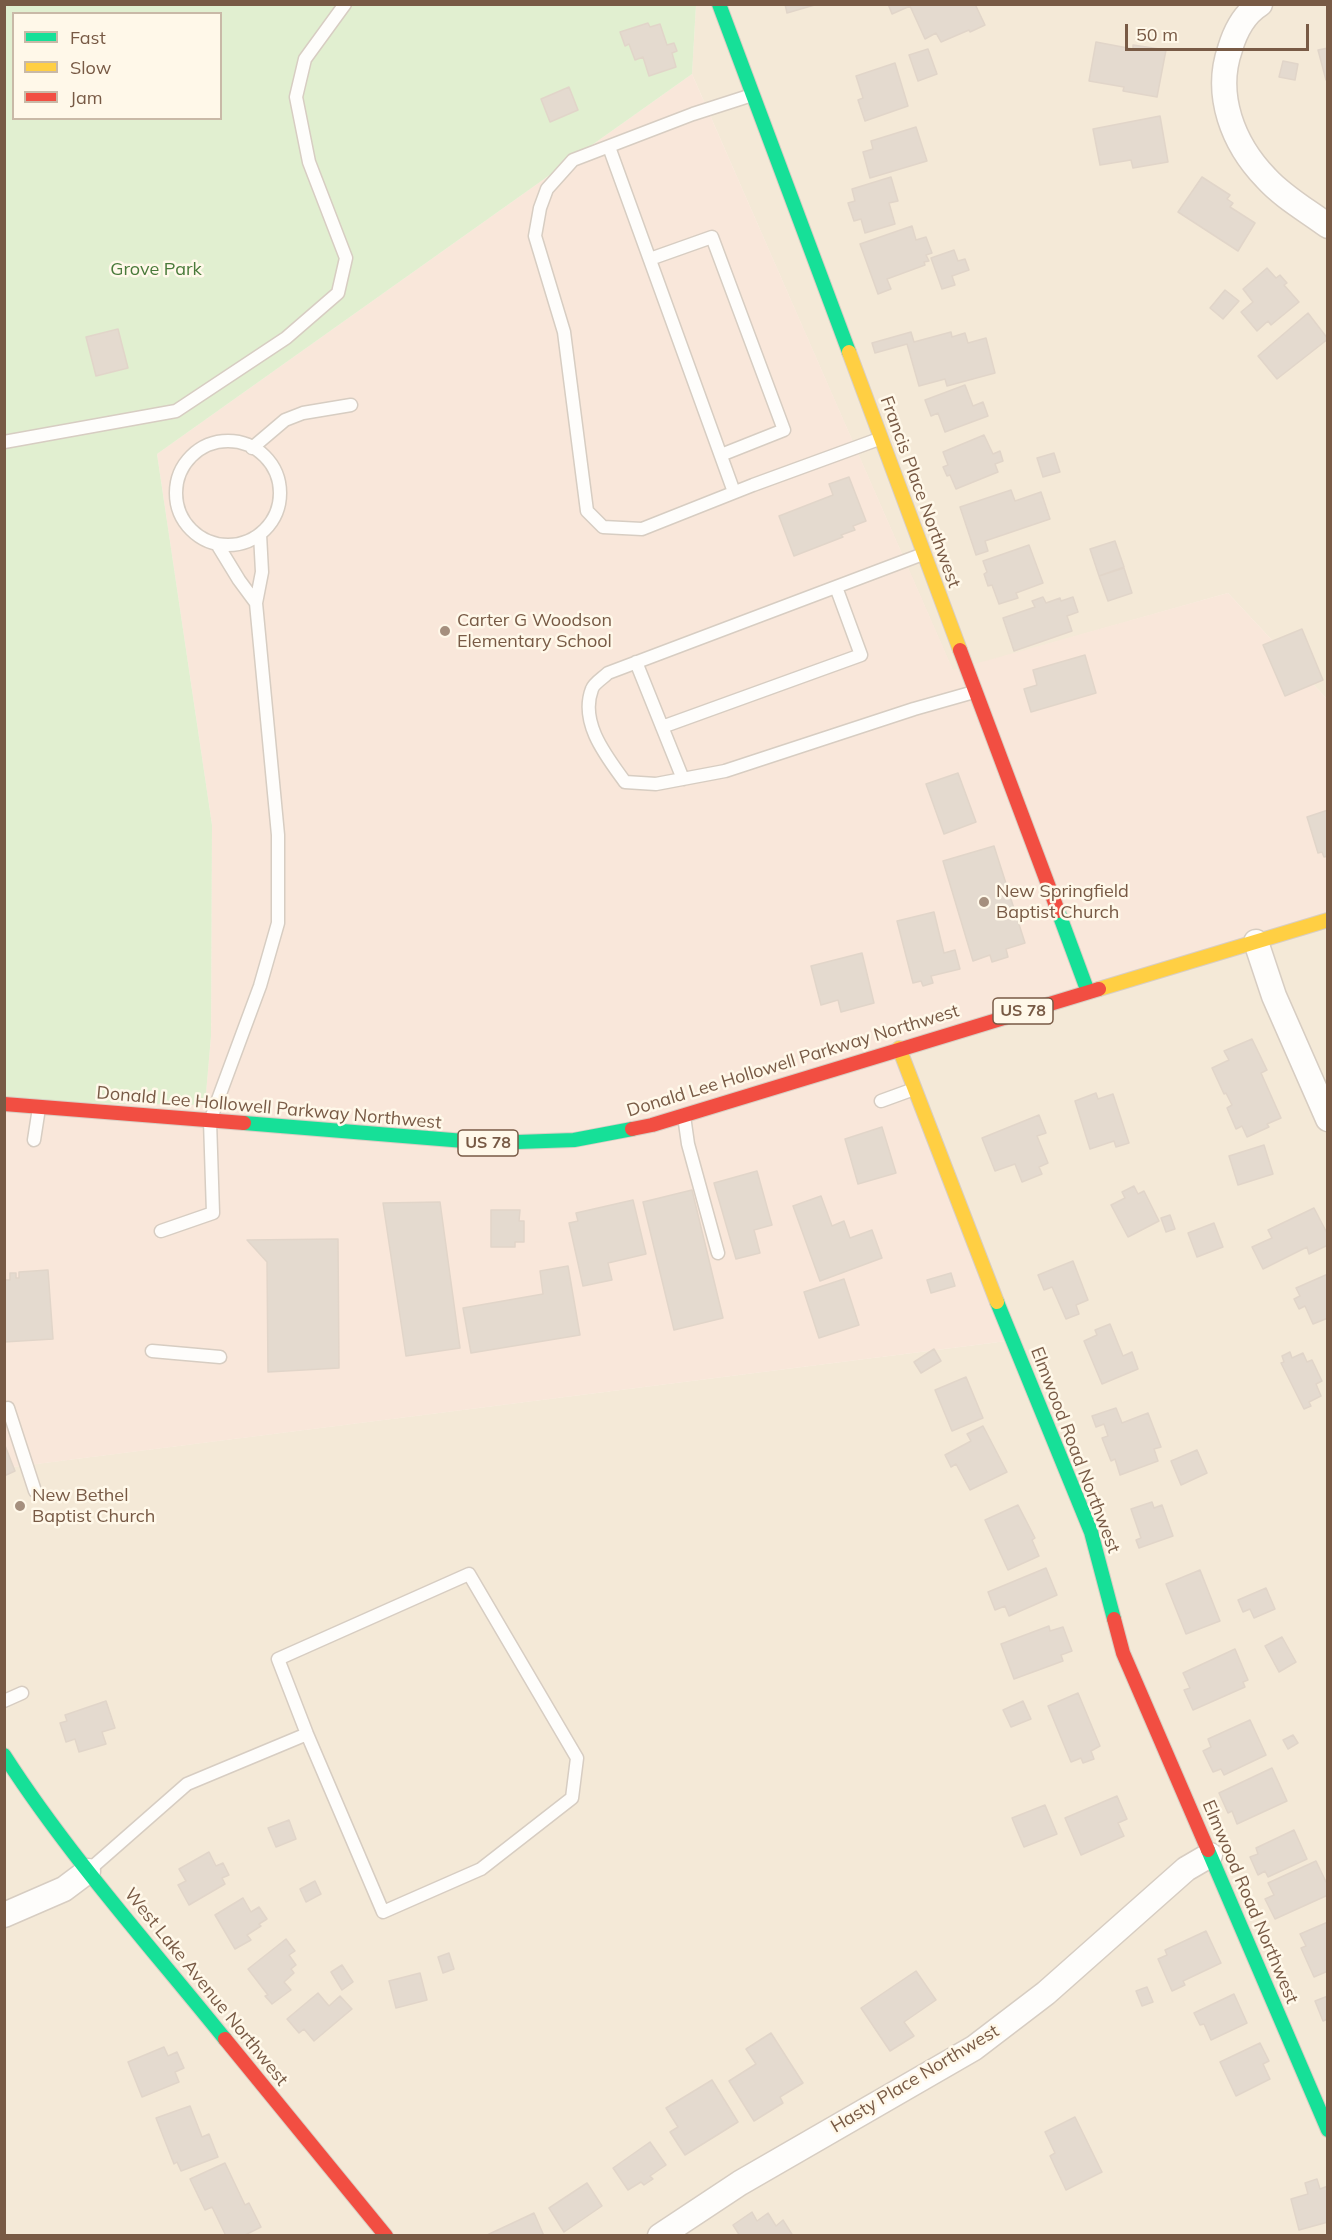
<!DOCTYPE html>
<html>
<head>
<meta charset="utf-8">
<style>
	body { margin:0 }
	#map { position:relative; width:1332px; height:2240px; overflow:hidden; background:#f8f2e7; font-family:Mulish,sans-serif }
	canvas { display:block }
	.frame { position:absolute; inset:0; border:6px solid #785a45; pointer-events:none }
	.legend { position:absolute; left:12px; top:12px; width:210px; height:108px; box-sizing:border-box; background:#fff8e9; border:2px solid #c9b9a7; margin:0; padding:8px 10px; list-style:none; font-size:18px; color:#785a45 }
	.legend li { display:flex; align-items:center; gap:12px; height:30px }
	.legend b { width:30px; border:2px solid #c9b9a7 }
	.scale { position:absolute; left:1125px; top:24px; width:184px; height:27px; box-sizing:border-box; border:3px solid #785a45; border-top:0; padding-left:8px; font-size:18px; line-height:21px; white-space:nowrap; color:#785a45; -webkit-text-stroke:4px #fff8e9; paint-order:stroke }
</style>
</head>
<body>
<div id="map">
<canvas width="1332" height="2240"></canvas>
<div class="frame"></div>
<ul class="legend">
<li><b style="height:8px;background:#16e098"></b>Fast</li>
<li><b style="height:8px;background:#ffcf43"></b>Slow</li>
<li><b style="height:8px;background:#f24e42"></b>Jam</li>
</ul>
<div class="scale">50 m</div>
</div>
<script>
const ctx = document.querySelector('canvas').getContext('2d');
ctx.lineJoin = 'round';
function fill(path, color) {
  ctx.fillStyle = color;
  ctx.fill(path, 'evenodd');
}
function stroke(path, color, width, dash) {
  ctx.strokeStyle = color;
  ctx.lineWidth = width;
  ctx.lineCap = dash ? 'butt' : 'round';
  ctx.setLineDash(dash || []);
  ctx.stroke(path);
}
function drawText(font, color, halo, rows, align = 'center') {
  ctx.font = font + ' Mulish,sans-serif';
  ctx.lineWidth = 5;
  ctx.setLineDash([]);
  ctx.textBaseline = 'middle';
  ctx.strokeStyle = halo;
  ctx.fillStyle = color;
  for (const [text, x, y, turn = 0] of rows) {
    ctx.save();
    ctx.translate(x, y);
    ctx.rotate((+turn || 0) * Math.PI / 180);
    ctx.textAlign = isNaN(turn) ? turn : align;
    if (halo) ctx.strokeText(text, 0, 0);
    ctx.fillText(text, 0, 0);
    ctx.restore();
  }
}
fill(new Path2D(`
	M696 5H1327V699L1228 593 953 671 692 74Z
	M1327 925V2235H5L4 1468 1015 1340 899 1041Z`), '#f4e9d7');
fill(new Path2D(`
	M692 74 953 670 1228 593 1327 699V925L899 1041 1015 1340 5 1468 4 1102 205 1104 211 1036 212 825 157 454Z`), '#f9e7da');
fill(new Path2D(`
	M5 5H696L692 74 157 454 212 825 211 1036 205 1105 5 1102ZM14 14H220V118H14Z`), '#e1efd0');
const building = new Path2D(`
	M785 4H818L787 13Z
	M888 4H975L985 25 970 32 969 30 941 42 936 33 925 39 910 6 892 14Z
	M648 23 650 27 660 24 667 45 674 43 677 51 672 53 676 67 649 76 643 57 635 60 629 44 625 46 620 32Z
	M1096 42 1133 49V45L1166 50 1157 97 1123 91 1124 87 1089 81Z
	M1328 48V79L1326 80 1318 50Z
	M928 49 937 74 918 81 909 55Z
	M1283 61 1298 64 1295 80 1279 77Z
	M895 63 908 106 865 121 858 100 863 98 856 76Z
	M569 87 578 110 550 122 541 99Z
	M1160 116 1168 162 1133 168 1131 160 1100 165 1093 129Z
	M916 127 927 161 870 178 863 152 873 149 871 141Z
	M891 177 898 201 889 203 895 224 865 233 861 219 854 221 848 203 855 201 852 189Z
	M1202 177 1230 195 1227 199 1233 203 1230 207 1255 223 1238 251 1178 212Z
	M912 226 916 240 926 237 932 253 926 255 929 261 924 262 925 265 887 279 891 289 878 294 860 244Z
	M954 250 958 261 965 259 969 270 952 276 955 285 942 289 931 258Z
	M1267 268 1276 278 1280 275 1287 283 1284 285 1299 302 1271 325 1268 321 1257 331 1241 312 1253 302 1243 289Z
	M1225 290 1239 301 1223 319 1210 308Z
	M1308 313 1328 339 1277 379 1258 356Z
	M118 329 128 368 96 376 86 337Z
	M911 332 914 342 951 332 952 337 965 333 968 343 986 338 995 373 947 386 945 379 919 386 907 344 875 353 872 343Z
	M965 385 973 406 983 402 988 416 945 432 938 413 931 416 925 400Z
	M984 435 993 454 1000 451 1003 461 995 464 998 472 956 489 950 475 947 476 943 467 948 465 943 452Z
	M1054 453 1060 472 1043 477 1037 458Z
	M849 477 866 521 853 526 855 530 841 535 843 537 794 556 779 516 833 495 829 484Z
	M1011 490 1015 501 1041 492 1050 519 985 541 988 551 976 555 960 507Z
	M1115 541 1124 567 1099 576 1090 549Z
	M1029 545 1043 583 1016 593 1018 598 999 604 992 585 988 586 984 574 987 572 983 561Z
	M1124 568 1132 593 1108 601 1099 576Z
	M1043 597 1046 603 1060 598 1061 601 1073 597 1078 612 1067 616 1072 631 1014 651 1003 618 1035 607 1032 601Z
	M1302 629 1323 680 1285 696 1263 645Z
	M1085 655 1096 693 1031 712 1024 689 1037 685 1033 670Z
	M958 773 976 822 944 834 926 784Z
	M1328 810V856L1324 857 1322 852 1318 853 1307 817Z
	M994 846 1025 943 1006 949 1008 957 992 962 990 955 973 961 943 861Z
	M934 912 944 953 955 950 960 969 931 976 933 983 923 986 921 981 913 983 897 921Z
	M862 953 874 1003 841 1012 838 1000 821 1005 811 966Z
	M1252 1039 1267 1070 1261 1073 1281 1118 1267 1124 1269 1127 1247 1137 1242 1126 1236 1129 1227 1108 1232 1105 1226 1093 1224 1094 1212 1068 1229 1060 1224 1051Z
	M1096 1093 1098 1099 1113 1094 1129 1143 1116 1147 1114 1141 1090 1149 1075 1101Z
	M1039 1115 1046 1133 1037 1136 1048 1163 1039 1167 1042 1174 1022 1182 1015 1164 995 1171 982 1138Z
	M882 1127 896 1173 858 1184 845 1139Z
	M1264 1145 1273 1174 1238 1185 1229 1156Z
	M757 1171 772 1225 754 1230 760 1253 736 1259 714 1183Z
	M1134 1186 1138 1194 1144 1191 1159 1221 1128 1237 1111 1205 1125 1198 1122 1192Z
	M692 1190 723 1318 674 1330 643 1202Z
	M821 1196 832 1226 844 1221 850 1238 872 1230 882 1258 820 1281 793 1206Z
	M633 1200 646 1254 608 1263 612 1280 583 1286 569 1223 578 1221 576 1213Z
	M440 1202 460 1348 406 1356 383 1203Z
	M1314 1208 1328 1235V1245L1309 1254 1307 1247 1263 1269 1252 1247 1272 1238 1268 1230Z
	M491 1210H520L519 1221H524V1242H515V1247H491Z
	M1170 1215 1175 1229 1166 1232 1161 1218Z
	M1214 1223 1223 1247 1197 1257 1188 1233Z
	M338 1239 339 1368 268 1372 267 1262 247 1240Z
	M1073 1261 1088 1300 1076 1305 1079 1314 1066 1319 1052 1287 1044 1290 1038 1275Z
	M568 1266 580 1335 471 1353 463 1308 543 1294 540 1271Z
	M48 1270 53 1339 4 1342V1280H10V1273H16V1278H19V1272Z
	M951 1273 955 1286 931 1293 927 1280Z
	M1328 1274V1318L1313 1324 1305 1306 1299 1309 1294 1299 1300 1296 1296 1288Z
	M844 1279 859 1325 819 1338 804 1292Z
	M1110 1324 1123 1356 1132 1352 1138 1369 1102 1384 1084 1341 1097 1335 1095 1330Z
	M934 1349 941 1361 921 1373 914 1362Z
	M1290 1352 1292 1358 1303 1353 1307 1362 1312 1360 1322 1381 1316 1384 1321 1396 1309 1402 1311 1406 1304 1409 1281 1363 1284 1362 1282 1356Z
	M966 1377 983 1418 952 1431 935 1390Z
	M1116 1408 1122 1423 1148 1413 1161 1447 1154 1449 1158 1461 1120 1475 1115 1459 1111 1461 1102 1438 1108 1436 1104 1424 1096 1427 1092 1416Z
	M983 1426 1007 1472 970 1490 956 1464 951 1467 945 1455 971 1441 967 1434Z
	M4 1443 15 1471 4 1476Z
	M1197 1450 1207 1473 1181 1485 1171 1461Z
	M1152 1502 1154 1508 1162 1505 1173 1536 1139 1548 1136 1540 1141 1538 1131 1509Z
	M1018 1505 1035 1538 1032 1540 1039 1556 1008 1570 985 1520Z
	M1046 1568 1057 1595 1009 1616 1005 1606 995 1610 988 1592Z
	M1200 1570 1220 1621 1186 1634 1166 1584Z
	M1266 1588 1275 1609 1254 1618 1250 1609 1243 1612 1238 1600Z
	M1049 1626 1050 1631 1063 1627 1072 1651 1061 1655 1063 1661 1014 1679 1001 1644Z
	M1282 1637 1296 1662 1279 1672 1265 1646Z
	M1235 1649 1248 1680 1243 1682 1245 1687 1193 1710 1184 1690 1190 1688 1183 1673Z
	M1078 1693 1100 1746 1091 1751 1094 1759 1083 1763 1081 1758 1071 1762 1048 1706Z
	M106 1701 115 1728 102 1732 106 1744 79 1752 75 1739 66 1742 60 1723 67 1721 65 1715Z
	M1023 1701 1031 1719 1011 1727 1003 1710Z
	M1250 1720 1266 1755 1224 1775 1221 1769 1213 1772 1203 1751 1211 1747 1208 1739Z
	M1293 1735 1298 1743 1288 1749 1283 1740Z
	M1272 1768 1287 1801 1237 1824 1232 1811 1228 1813 1219 1793Z
	M1117 1796 1127 1819 1118 1823 1124 1836 1081 1855 1065 1818Z
	M1045 1805 1057 1834 1024 1847 1012 1818Z
	M289 1820 296 1839 276 1847 268 1828Z
	M1294 1830 1307 1859 1268 1877 1265 1871 1258 1875 1250 1857 1258 1854 1256 1848Z
	M209 1852 216 1866 223 1863 229 1875 222 1878 225 1884 189 1905 178 1885 186 1881 179 1869Z
	M1316 1861 1328 1886V1895L1275 1919 1265 1899 1274 1895 1268 1883Z
	M315 1881 321 1894 306 1902 300 1889Z
	M243 1898 251 1912 259 1907 267 1919 259 1924 261 1926 247 1935 251 1940 235 1949 215 1915Z
	M1328 1922V1971L1314 1977 1301 1948 1306 1946 1300 1934Z
	M1206 1931 1221 1963 1183 1981 1185 1985 1172 1991 1158 1959 1167 1955 1165 1950Z
	M286 1939 295 1951 289 1955 296 1965 291 1969 294 1973 284 1982 291 1990 272 2004 265 1996 268 1995 248 1969Z
	M449 1953 454 1969 443 1973 438 1957Z
	M342 1965 353 1982 342 1990 331 1972Z
	M916 1971 936 2000 904 2022 914 2036 890 2051 861 2008Z
	M420 1973 427 2000 396 2008 389 1981Z
	M1147 1987 1153 2002 1142 2006 1136 1991Z
	M318 1993 329 2006 340 1996 352 2009 314 2041 304 2029 299 2033 287 2019Z
	M1234 1994 1247 2023 1211 2040 1204 2024 1200 2025 1194 2013Z
	M1328 1996V2019L1323 2021 1315 2001Z
	M771 2033 803 2083 780 2097 783 2103 754 2121 729 2081 756 2064 746 2049Z
	M1260 2043 1269 2061 1263 2064 1270 2079 1236 2096 1220 2062Z
	M164 2047 168 2056 177 2052 184 2068 175 2072 179 2082 142 2097 128 2062Z
	M712 2080 738 2122 685 2155 670 2132 678 2127 666 2108Z
	M190 2106 202 2137 209 2134 218 2157 181 2171 177 2162 174 2164 156 2118Z
	M1075 2117 1102 2172 1066 2190 1050 2156 1055 2153 1045 2132Z
	M650 2142 666 2165 650 2176 653 2179 644 2185 641 2182 628 2190 613 2168Z
	M225 2163 245 2205 249 2203 261 2227 243 2236H226L212 2207 205 2210 190 2179Z
	M1317 2179 1320 2189 1328 2186V2222L1299 2230 1291 2199 1308 2194 1305 2183Z
	M587 2183 602 2206 564 2232 549 2208Z
	M752 2212 757 2221 768 2213 776 2226 783 2220 793 2236H740L733 2225Z
	M534 2213 544 2236H485Z`);
fill(building, '#e4dacf');
stroke(building, '#e1d5c9', 1.5);
const lane = new Path2D(`
	M752 95 693 114 573 160 547 189 540 208 535 236 564 332 587 511 603 527 642 529 753 485 879 439
	M609 147 734 492
	M650 259 712 237 784 430 721 455
	M176 493a52 52 0 1 1 104 0a52 52 0 1 1-104 0Z
	M4 442 176 411 286 338 338 293 346 258 309 162 296 97 305 59 345 4
	M252 448 285 420 303 413 351 405
	M217 544 239 580 256 603
	M923 554 608 673C603 678 594 683 592 689 579 723 607 757 625 782L656 784 725 771 914 709 974 692
	M636 662 683 779
	M662 727 861 655 836 587
	M881 1101 914 1089
	M684 1116 688 1144 718 1253
	M34 1140 39 1108
	M161 1231 213 1213 210 1121 260 986 278 923V835L256 603 262 572 260 534
	M152 1351 220 1357
	M8 1408 35 1491
	M469 1574 577 1758 572 1798 481 1869 383 1912 307 1734 278 1659Z
	M4 1701 22 1693
	M89 1870 187 1784 307 1734`);
const street = new Path2D(`
	M1260 4C1244 14 1235 32 1230 49 1214 95 1233 144 1266 178 1283 197 1308 211 1328 226
	M1256 942 1274 996 1328 1119
	M4 1915 64 1889 88 1871
	M660 2236 740 2183 974 2048 1046 1993 1186 1869 1210 1855`);
const fast = new Path2D(`
	M719 4 849 352
	M1058 911 1088 992
	M244 1123 489 1143 574 1140 632 1129
	M997 1302 1091 1532 1114 1619
	M4 1755C69 1856 150 1946 225 2039
	M1208 1850 1328 2130`);
const slow = new Path2D(`
	M849 352 960 650
	M1099 989 1328 920
	M899 1048 997 1302`);
const jam = new Path2D(`
	M960 650 1058 911
	M4 1104 244 1123
	M632 1129 652 1125 1099 989
	M1114 1619 1123 1653 1208 1850
	M225 2039 386 2236`);
stroke(lane, '#d7cdc2', 15);
stroke(street, '#d7cdc2', 27);
stroke(fast, '#d8cec3', 16);
stroke(slow, '#d8cec3', 16);
stroke(jam, '#d8cec3', 16);
stroke(lane, '#fefdfb', 12);
stroke(street, '#fefdfb', 24);
stroke(fast, '#16e098', 14);
stroke(slow, '#ffcf43', 14);
stroke(jam, '#f24e42', 14);
for (const [x, y, r, color] of [
	[445,631,6,"#a58f7e"],
	[984,902,6,"#a58f7e"],
	[20,1506,6,"#a58f7e"]
]) {
  const dot = new Path2D();
  dot.arc(x, y, r, 0, 2 * Math.PI);
  ctx.fillStyle = color;
  ctx.fill(dot);
  stroke(dot, '#fff8e9', 2);
}
for (const [x, y, w] of [
	[1023,1011,60],
	[488,1143,60]
]) {
  const box = new Path2D();
  box.roundRect(x - w / 2, y - 13, w, 26, 4.5);
  ctx.fillStyle = '#fff8e9';
  ctx.fill(box);
  stroke(box, '#785a45', 1.5);
}
drawText('bold 16px', '#785a45', null, [
	["US 78",1023,1011],
	["US 78",488,1143]
]);
drawText('18px', '#497a3a', '#fff8e9', [
	["Grove Park",156,270]
]);
drawText('18px', '#785a45', '#fff8e9', [
	["Francis Place Northwest",920,492,70],
	["Donald Lee Hollowell Parkway Northwest",793,1061,-17],
	["Donald Lee Hollowell Parkway Northwest",269,1108,5],
	["Elmwood Road Northwest",1075,1450,69],
	["Elmwood Road Northwest",1250,1902,67],
	["West Lake Avenue Northwest",206,1987,51],
	["Hasty Place Northwest",915,2079,-31]
]);
drawText('18px', '#785a45', '#fff8e9', [
	["Carter G Woodson",457,621],
	["Elementary School",457,642],
	["New Springfield",996,892],
	["Baptist Church",996,913],
	["New Bethel",32,1496],
	["Baptist Church",32,1517]
], 'left');
</script>
</body>
</html>
